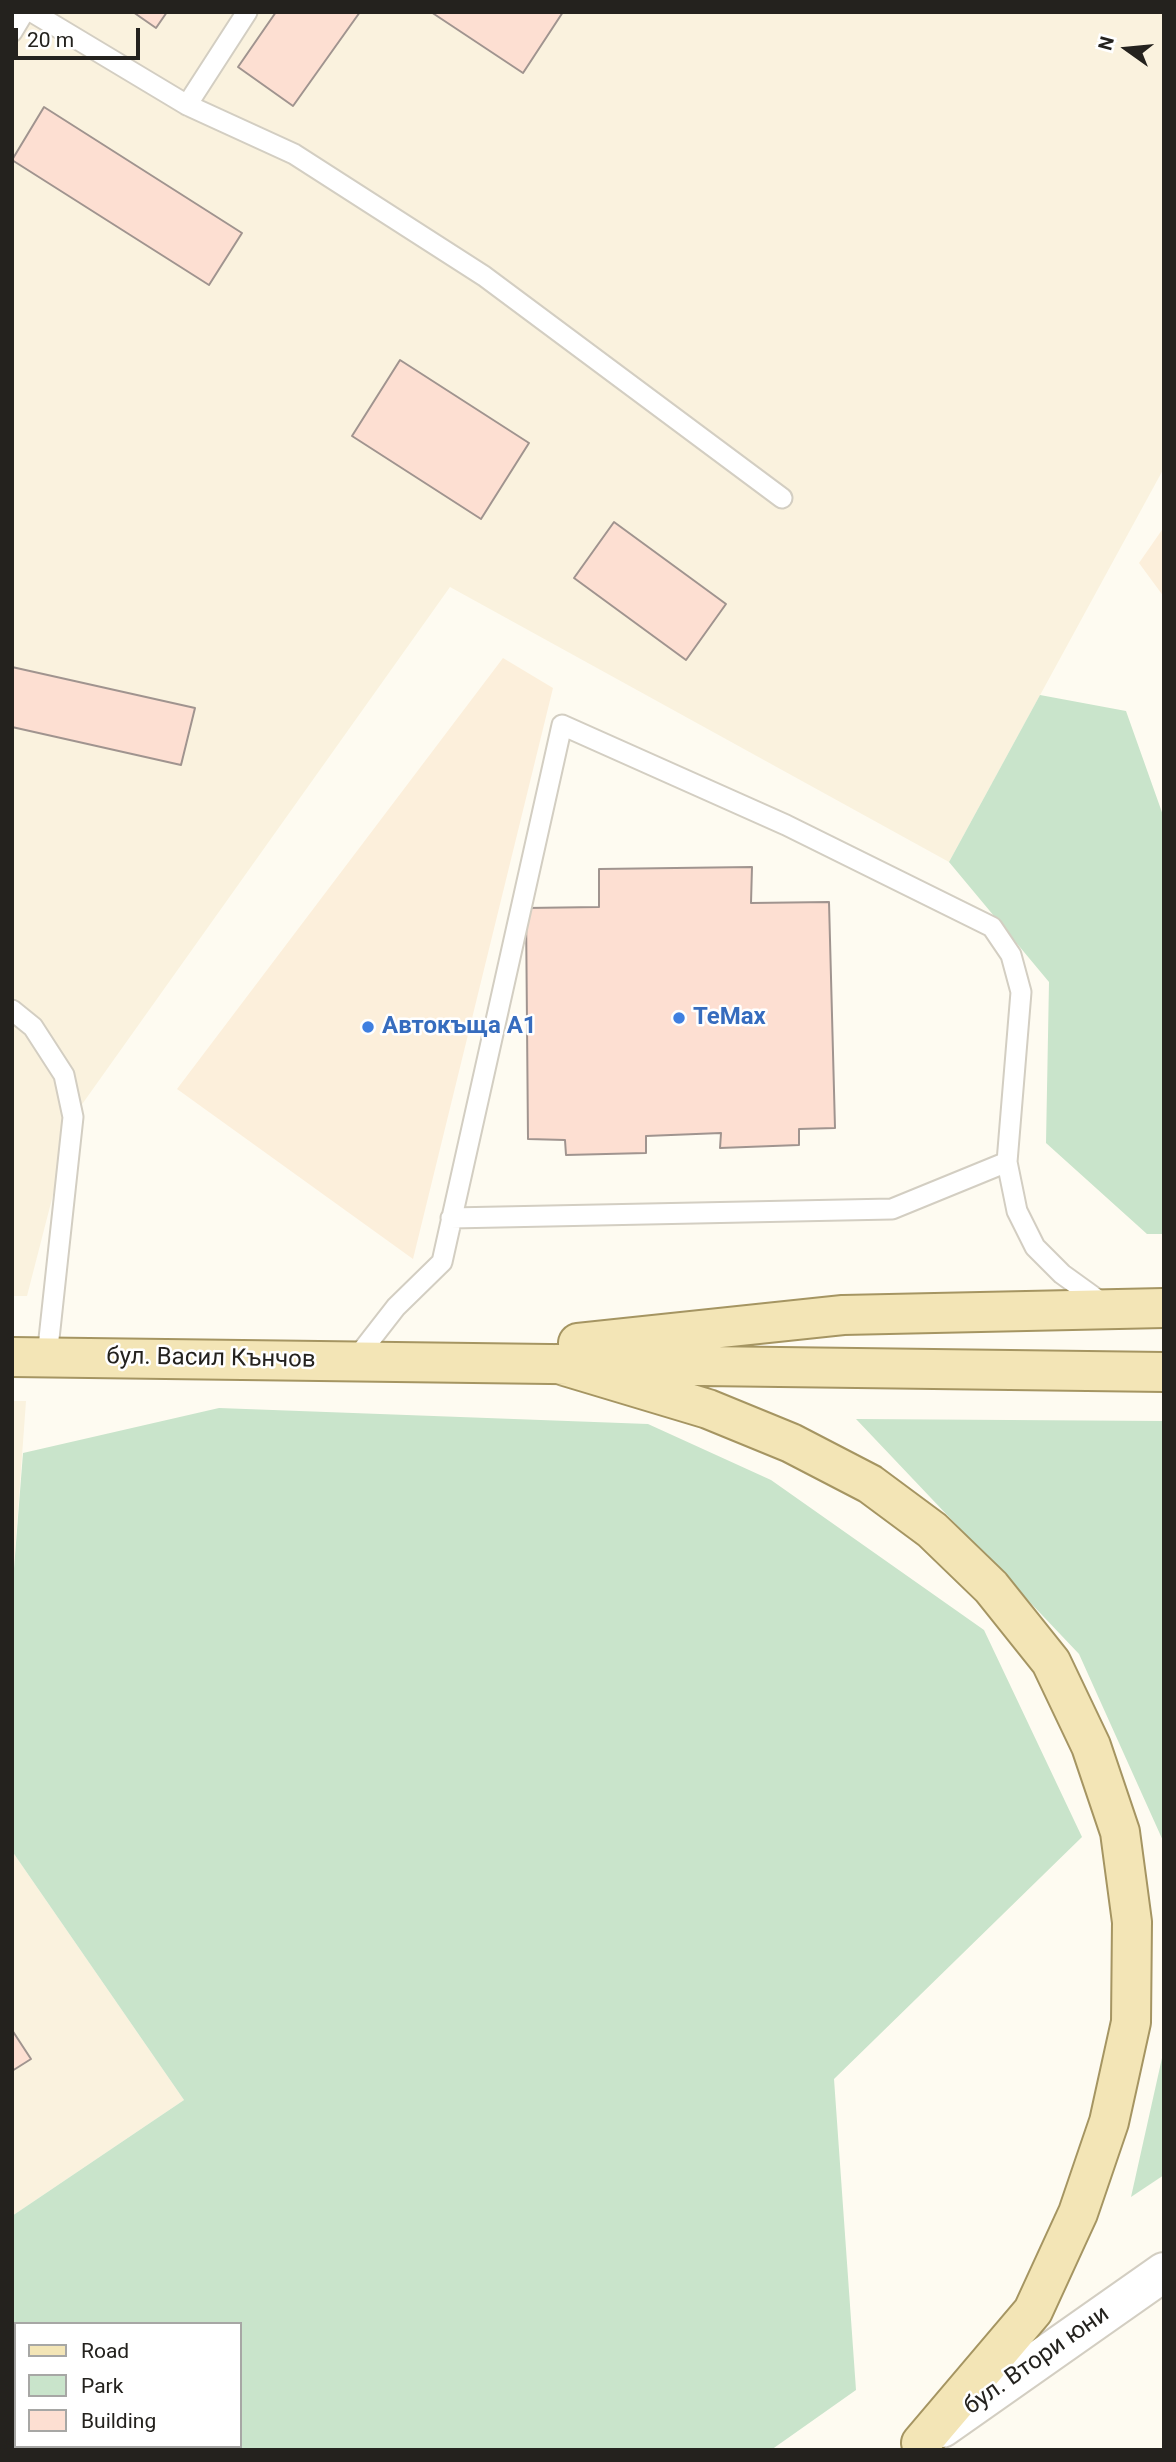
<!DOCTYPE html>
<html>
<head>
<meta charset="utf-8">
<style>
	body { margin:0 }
	#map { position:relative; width:1176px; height:2462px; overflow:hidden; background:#fefbf1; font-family:Roboto,sans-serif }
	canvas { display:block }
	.frame { position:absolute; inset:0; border:14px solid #24221e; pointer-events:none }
	.legend { position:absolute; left:14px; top:2322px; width:228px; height:126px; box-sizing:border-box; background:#fff; border:2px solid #a7a7a5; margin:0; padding:9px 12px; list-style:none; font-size:21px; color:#24221e }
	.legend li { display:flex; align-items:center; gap:14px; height:35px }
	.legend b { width:35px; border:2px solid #a7a7a5 }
	.north { position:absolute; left:1092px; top:14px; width:70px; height:70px; -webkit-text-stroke:5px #fff; paint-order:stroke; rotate:285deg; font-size:19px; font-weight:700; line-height:28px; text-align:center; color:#24221e }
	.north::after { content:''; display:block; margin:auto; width:24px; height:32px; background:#24221e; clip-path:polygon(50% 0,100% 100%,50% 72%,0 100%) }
	.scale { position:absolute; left:14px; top:28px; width:126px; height:32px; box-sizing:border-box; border:4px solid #24221e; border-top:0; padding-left:9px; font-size:21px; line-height:24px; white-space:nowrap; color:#24221e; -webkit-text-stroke:5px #fff; paint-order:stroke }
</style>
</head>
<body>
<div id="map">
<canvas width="1176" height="2462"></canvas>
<div class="frame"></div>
<ul class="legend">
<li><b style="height:9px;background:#f3e5b6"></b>Road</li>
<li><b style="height:19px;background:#c9e4cb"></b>Park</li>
<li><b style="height:19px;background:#fddfd2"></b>Building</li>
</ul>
<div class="north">N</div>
<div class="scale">20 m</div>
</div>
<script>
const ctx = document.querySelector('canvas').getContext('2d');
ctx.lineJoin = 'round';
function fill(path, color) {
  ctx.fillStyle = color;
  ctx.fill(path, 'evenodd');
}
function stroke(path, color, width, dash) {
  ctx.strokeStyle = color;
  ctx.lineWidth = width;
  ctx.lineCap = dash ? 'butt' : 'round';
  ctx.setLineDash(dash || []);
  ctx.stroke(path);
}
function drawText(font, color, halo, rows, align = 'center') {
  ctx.font = font + ' Roboto,sans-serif';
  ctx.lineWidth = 5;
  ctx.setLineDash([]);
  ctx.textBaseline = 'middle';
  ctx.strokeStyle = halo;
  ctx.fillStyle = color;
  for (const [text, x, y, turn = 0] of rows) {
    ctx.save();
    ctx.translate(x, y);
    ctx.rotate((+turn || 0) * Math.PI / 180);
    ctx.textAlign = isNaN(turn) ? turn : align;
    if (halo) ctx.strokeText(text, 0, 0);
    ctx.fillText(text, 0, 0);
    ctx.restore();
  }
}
fill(new Path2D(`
	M1164 527V597L1139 563Z
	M503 658 553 688 413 1259 177 1089Z`), '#fcefdb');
fill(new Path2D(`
	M12 12H1164V468L949 862 450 587 73 1117 27 1296H12Z
	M12 1401H26L12 1594Z
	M12 1851 184 2100 12 2216Z`), '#faf2de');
fill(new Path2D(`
	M1040 695 1126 711 1164 818V1234H1147L1046 1143 1049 982 949 862Z
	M219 1408 648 1424 771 1480 984 1630 1082 1837 834 2079 856 2390 771 2450H12V2216L184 2100 12 1851V1594L23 1453ZM16 2324H240V2446H16Z
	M856 1419 1164 1421V1843L1079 1654Z
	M1164 2049V2175L1131 2197Z`), '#c9e4cb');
const building = new Path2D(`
	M133 12H167L156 28Z
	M276 12H360L293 106 238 67Z
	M431 12H563L523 73Z
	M44 107 242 233 209 285 12 160Z
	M400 360 529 443 481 519 352 436Z
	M614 522 726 604 686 660 574 578Z
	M12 667 195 708 181 765 12 727Z
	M752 867 751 903 829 902 835 1128 799 1129V1145L720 1148 721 1133 646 1136V1153L566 1155 565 1140 528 1139 526 908 599 907V869Z
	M12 2030 31 2059 12 2071Z`);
fill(building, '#fddfd2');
stroke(building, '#a0948f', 2);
const service = new Path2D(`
	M32 12 187 105 294 154 484 276 782 498
	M12 32 24 12
	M187 105 247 12
	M12 1010 33 1027 64 1075 73 1117 47 1357
	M451 1218 892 1209 1007 1162
	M354 1361 396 1307 442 1262 562 725 786 825 992 927 1011 955 1021 992 1007 1162 1017 1211 1035 1247 1062 1274 1105 1305`);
const tertiary = new Path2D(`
	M942 2428 1164 2272`);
const primary = new Path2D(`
	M578 1343 843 1315 1164 1308
	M12 1357 1164 1372
	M558 1364 708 1409 791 1443 870 1484 932 1530 991 1587 1051 1662 1091 1746 1120 1832 1132 1922 1131 2022 1109 2122 1078 2213 1033 2311 921 2443`);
stroke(service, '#d3cec2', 23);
stroke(tertiary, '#d3cec2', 42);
stroke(primary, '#a59562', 42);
stroke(service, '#fff', 19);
stroke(tertiary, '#fff', 38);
stroke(primary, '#f3e5b6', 38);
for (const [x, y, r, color] of [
	[679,1018,7,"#3f7fe0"],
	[368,1027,7,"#3f7fe0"]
]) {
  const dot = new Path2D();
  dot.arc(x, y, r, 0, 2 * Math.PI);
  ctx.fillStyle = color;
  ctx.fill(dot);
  stroke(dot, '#fff', 2.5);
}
drawText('bold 24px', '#366cbe', '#fff', [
	["TeMax",693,1018],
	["Автокъща А1",382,1027]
], 'left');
drawText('24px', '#24221e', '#fff', [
	["бул. Васил Кънчов",211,1359,1],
	["бул. Втори юни",1037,2361,-35]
]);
</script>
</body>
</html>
